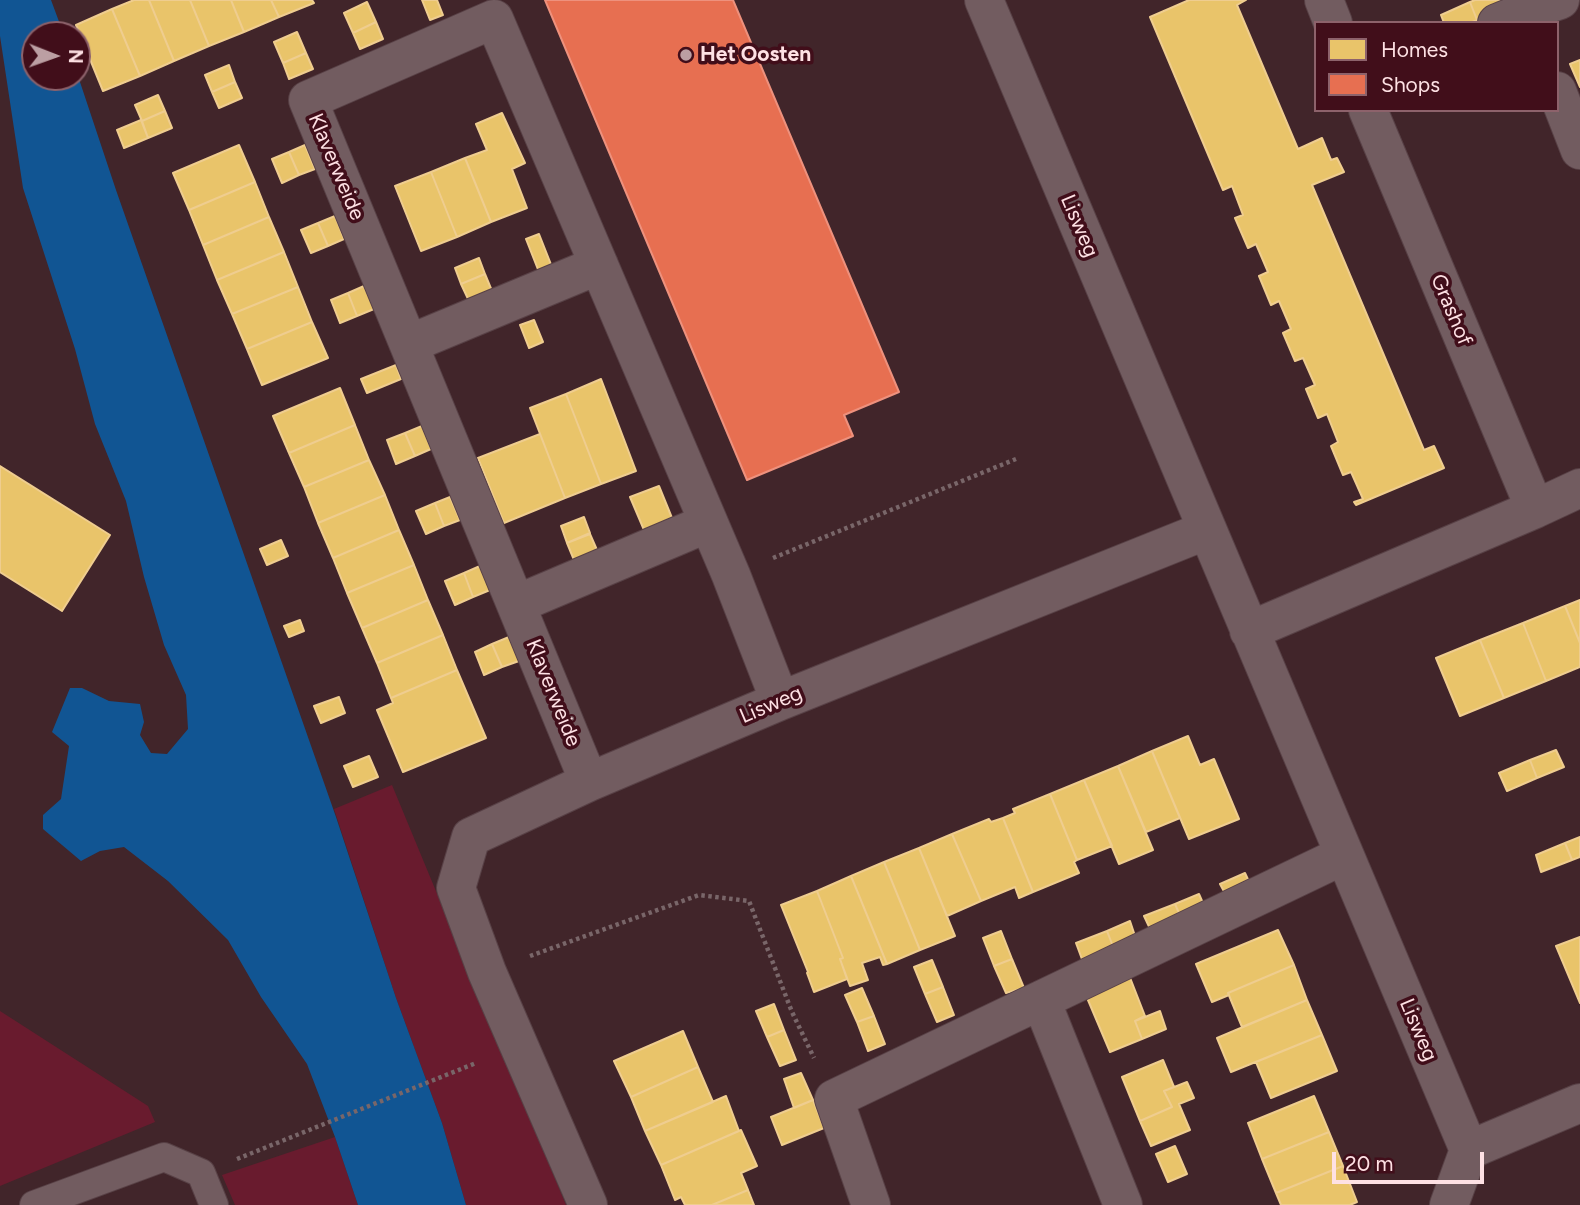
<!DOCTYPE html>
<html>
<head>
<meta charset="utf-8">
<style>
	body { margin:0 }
	#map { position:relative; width:1580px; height:1205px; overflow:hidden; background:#41252a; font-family:Figtree,sans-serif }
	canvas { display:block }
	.legend { position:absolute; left:1314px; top:21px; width:245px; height:91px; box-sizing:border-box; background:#410e1a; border:2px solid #8d626b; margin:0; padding:9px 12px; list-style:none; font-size:21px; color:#fee1e4 }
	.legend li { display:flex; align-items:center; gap:14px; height:35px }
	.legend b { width:35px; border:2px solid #8d626b }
	.north { position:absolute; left:21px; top:21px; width:70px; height:70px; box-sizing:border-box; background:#410e1a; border:2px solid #8d626b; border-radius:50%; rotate:91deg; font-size:19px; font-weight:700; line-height:28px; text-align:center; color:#fee1e4 }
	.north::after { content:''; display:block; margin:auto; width:24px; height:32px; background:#bc9fa3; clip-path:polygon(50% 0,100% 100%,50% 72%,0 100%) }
	.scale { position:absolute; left:1332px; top:1152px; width:152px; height:32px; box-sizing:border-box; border:4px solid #fee1e4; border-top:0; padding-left:9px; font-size:21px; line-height:24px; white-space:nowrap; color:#fee1e4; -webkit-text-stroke:5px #410e1a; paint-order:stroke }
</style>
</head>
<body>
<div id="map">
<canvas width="1580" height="1205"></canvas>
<ul class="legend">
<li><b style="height:19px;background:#e9c46a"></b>Homes</li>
<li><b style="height:19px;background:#e76f51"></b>Shops</li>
</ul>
<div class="north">N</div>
<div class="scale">20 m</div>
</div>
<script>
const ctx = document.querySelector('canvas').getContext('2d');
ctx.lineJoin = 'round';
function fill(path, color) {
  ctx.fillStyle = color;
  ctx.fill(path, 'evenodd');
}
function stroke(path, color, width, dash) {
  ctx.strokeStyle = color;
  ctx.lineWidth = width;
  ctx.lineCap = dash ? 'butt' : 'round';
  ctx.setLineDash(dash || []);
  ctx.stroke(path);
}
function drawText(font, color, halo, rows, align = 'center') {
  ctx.font = font + ' Figtree,sans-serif';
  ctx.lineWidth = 7;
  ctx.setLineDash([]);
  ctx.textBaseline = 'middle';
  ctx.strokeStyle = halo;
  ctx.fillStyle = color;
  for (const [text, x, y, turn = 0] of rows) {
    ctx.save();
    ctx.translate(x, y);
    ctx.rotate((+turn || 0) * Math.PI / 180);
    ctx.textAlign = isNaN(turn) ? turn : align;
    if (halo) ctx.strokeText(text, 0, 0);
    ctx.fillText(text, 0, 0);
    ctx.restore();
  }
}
fill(new Path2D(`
	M392 785 566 1205H466L442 1123 396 998 334 809Z
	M0 1011 148 1106 155 1122 0 1186Z
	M335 1137 358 1205H235L222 1175Z`), '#691b2e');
fill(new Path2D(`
	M0 0H51L64 35H35V77H77V73L116 190 336 817 396 998 442 1123 466 1205H358L335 1137 307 1064 261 997 228 940 168 881 124 847 100 851 81 861 43 829V815L61 799 69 746 52 732 70 688H82L109 701 140 704 144 722 140 735 151 753 167 754 188 729 186 695 164 645 144 577 126 501 95 424 75 349 23 188 0 36Z`), '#115593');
const homes = new Path2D(`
	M134 0H149L174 61 140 76 112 9Z
	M149 0H190L209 46 174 61Z
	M190 0H231L244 32 209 46Z
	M231 0H271L279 17 244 32Z
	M271 0H312L314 3 279 17Z
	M422 0H437L443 15 430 20Z
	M1189 0H1246L1237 5 1298 149 1322 138 1331 160 1337 158 1344 172 1312 185 1424 450 1434 446 1444 468 1356 505 1354 502 1363 499 1351 472 1343 475 1331 446 1338 442 1327 414 1318 418 1306 389 1315 385 1303 358 1295 361 1283 333 1291 329 1279 301 1271 305 1259 276 1268 272 1256 244 1248 248 1235 218 1243 215 1232 186 1223 190 1150 17Z
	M1475 0H1500L1504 9 1477 20 1470 2Z
	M367 2 376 22 353 33 344 13Z
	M1470 2 1477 20 1470 23H1444L1441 15Z
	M112 9 140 76 103 91 76 25Z
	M376 22 383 39 360 49 353 33Z
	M297 32 306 53 283 63 274 42Z
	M306 53 313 69 289 79 283 63Z
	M1580 60V87L1570 64Z
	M229 65 235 82 212 92 205 75Z
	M235 82 242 98 219 108 212 92Z
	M158 95 165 111 142 121 135 105Z
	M165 111 172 128 148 138 142 121Z
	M502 113 525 163 512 169 527 208 491 222 465 158 487 150 476 124Z
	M141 120 148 138 124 148 117 130Z
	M239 145 255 182 189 210 173 173Z
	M305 145 315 169 299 175 289 152Z
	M289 152 299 175 282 183 272 159Z
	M465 158 491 222 457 237 431 172Z
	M431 172 457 237 421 251 395 186Z
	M255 182 269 217 203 245 189 210Z
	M335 216 344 239 328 246 318 223Z
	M269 217 284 252 217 280 203 245Z
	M318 223 328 246 311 253 301 230Z
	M539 234 552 267 539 272 526 239Z
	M284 252 298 287 232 314 217 280Z
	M479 258 485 274 461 284 455 268Z
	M485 274 492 291 469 301 461 284Z
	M364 286 374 309 357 316 348 293Z
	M298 287 312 322 247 349 232 314Z
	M348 293 357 316 340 323 331 300Z
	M534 320 543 342 529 348 520 325Z
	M312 322 328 358 262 385 247 349Z
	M396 365 401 379 367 393 361 379Z
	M601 379 636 471 601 484 566 394Z
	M340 388 355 425 289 453 273 416Z
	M566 394 601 484 565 498 530 408Z
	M355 425 369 460 304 487 289 453Z
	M422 426 431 449 415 456 405 433Z
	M405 433 415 456 396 464 387 440Z
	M540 434 565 498 504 523 478 458Z
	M369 460 385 495 318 523 304 487Z
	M0 466 110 535 62 611 0 572Z
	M659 486 672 518 644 530 630 497Z
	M385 495 399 530 333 558 318 523Z
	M450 497 460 520 444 526 435 503Z
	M435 503 444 526 426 534 416 511Z
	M584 517 590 533 567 543 561 526Z
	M399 530 414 565 347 593 333 558Z
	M590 534 597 550 574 560 567 543Z
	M281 540 288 556 267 565 260 549Z
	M414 565 428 600 362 628 347 593Z
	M480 566 490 590 473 597 464 573Z
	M464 573 473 597 455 605 445 581Z
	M428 600 443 635 377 663 362 628Z
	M1580 600V643L1565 606Z
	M1565 606 1580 643V667L1546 681 1523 623Z
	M300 620 304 631 289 637 284 626Z
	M1523 623 1546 681 1504 698 1480 640Z
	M443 635 457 670 391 698 377 663Z
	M509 637 519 661 502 667 492 644Z
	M1480 640 1504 698 1460 716 1436 658Z
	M492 644 502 667 484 675 475 652Z
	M457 670 486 738 403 772 377 710 393 703 391 698Z
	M339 697 345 713 321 723 314 706Z
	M1188 736 1200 765 1214 759 1239 819 1189 839 1152 751Z
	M1556 750 1564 767 1537 778 1530 760Z
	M1152 751 1180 818 1146 832 1118 766Z
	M369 756 378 777 353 787 344 766Z
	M1530 760 1537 778 1507 791 1499 773Z
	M1118 766 1153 850 1119 864 1084 780Z
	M1084 780 1112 846 1077 860 1050 794Z
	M1050 794 1077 860 1074 862 1079 873 1033 892 1003 818 1015 813 1013 809Z
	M1003 818 1033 892 1019 898 1015 887 981 901 952 834 989 819 991 822Z
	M952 834 981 901 947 916 919 848Z
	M1580 837V857L1572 860 1565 843Z
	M1565 843 1572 860 1541 872 1536 855Z
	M919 848 955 936 920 950 884 862Z
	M884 862 920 950 887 964 851 876Z
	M1245 873 1252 888 1228 899 1220 884Z
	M851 876 887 964 883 965 880 957 862 963 868 980 850 986 840 959 843 958 817 891Z
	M817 891 843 958 840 959 847 979 814 992 807 973 808 972 781 905Z
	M1199 894 1206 910 1182 920 1175 904Z
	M1175 904 1182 920 1152 933 1144 916Z
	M1130 921 1136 939 1114 949 1107 931Z
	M1278 930 1294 965 1228 993 1229 995 1212 1002 1196 964Z
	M1001 931 1012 959 994 966 983 938Z
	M1107 931 1114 949 1083 962 1076 943Z
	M1580 937V1003L1556 946Z
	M1012 959 1024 988 1006 993 994 966Z
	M932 960 943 987 925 994 914 967Z
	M1294 965 1307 1000 1242 1027 1228 993Z
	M1129 975 1145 1016 1135 1021 1142 1039 1110 1052 1085 993Z
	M943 987 954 1015 937 1022 925 994Z
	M862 988 874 1016 857 1022 845 995Z
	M1307 1000 1322 1035 1231 1072 1217 1038Z
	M774 1004 784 1030 767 1037 756 1011Z
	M1160 1011 1166 1029 1142 1039 1135 1021Z
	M874 1016 885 1044 868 1051 857 1022Z
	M784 1030 796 1060 780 1066 767 1037Z
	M683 1031 698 1067 631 1097 614 1061Z
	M1322 1035 1337 1071 1271 1098 1256 1062Z
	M1163 1060 1174 1087 1164 1091 1172 1107 1140 1121 1122 1077Z
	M698 1067 713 1102 645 1131 631 1097Z
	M801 1073 813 1100 794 1108 784 1079Z
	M1187 1082 1194 1098 1179 1104 1190 1130 1151 1146 1140 1121 1172 1107 1164 1091Z
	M726 1096 739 1131 661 1165 645 1131Z
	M1314 1096 1329 1132 1262 1159 1248 1123Z
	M813 1100 824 1128 782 1145 771 1117Z
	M741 1130 757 1166 741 1173 748 1190 712 1205H685L681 1197 675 1200 661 1165Z
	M1329 1132 1343 1166 1276 1193 1262 1159Z
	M1175 1146 1187 1174 1168 1182 1156 1154Z
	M1343 1166 1357 1202 1350 1205H1281L1276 1193Z
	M748 1190 754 1205H712Z`);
fill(homes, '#e9c46a');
stroke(homes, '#efcd8f', 2);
const shops = new Path2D(`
	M545 0H733L899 392 844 415 853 436 747 480Z`);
fill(shops, '#e76f51');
stroke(shops, '#ee917d', 2);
const lane = new Path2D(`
	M34 1205 164 1157 201 1173 214 1205`);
const street = new Path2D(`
	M984 0 1469 1150 1449 1205
	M1324 0 1333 23
	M1497 23 1527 11
	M1531 23 1527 11 1560 0
	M1557 91 1580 150
	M1368 110 1535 509
	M409 344 599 265
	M517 604 708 523
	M1249 631 1535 509 1580 488
	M589 782 308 100 494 19 731 575 780 701
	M1041 1000 1123 1205
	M1469 1150 1580 1103
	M588 1205 487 972 456 888 471 837 589 782 780 701 1207 530
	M871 1205 834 1099 1344 855`);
stroke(lane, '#584146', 30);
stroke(street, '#584146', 40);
stroke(new Path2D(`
	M773 558 1016 459
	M530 956 699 895 749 901 792 1012 814 1058
	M237 1159 476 1063`), '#796669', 4.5, [3.5, 3.5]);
stroke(lane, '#725c60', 28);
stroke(street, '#725c60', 38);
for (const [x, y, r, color] of [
	[686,55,7,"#bc9fa3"]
]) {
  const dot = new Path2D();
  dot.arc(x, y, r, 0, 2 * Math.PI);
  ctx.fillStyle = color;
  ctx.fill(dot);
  stroke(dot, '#410e1a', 2.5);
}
drawText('bold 21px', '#fee1e4', '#410e1a', [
	["Het Oosten",700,55]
], 'left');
drawText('21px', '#fee1e4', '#410e1a', [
	["Klaverweide",336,167,67],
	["Lisweg",1079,226,67],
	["Grashof",1451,310,67],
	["Klaverweide",553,693,68],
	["Lisweg",771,705,-23],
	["Lisweg",1418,1030,67]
]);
</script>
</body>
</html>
